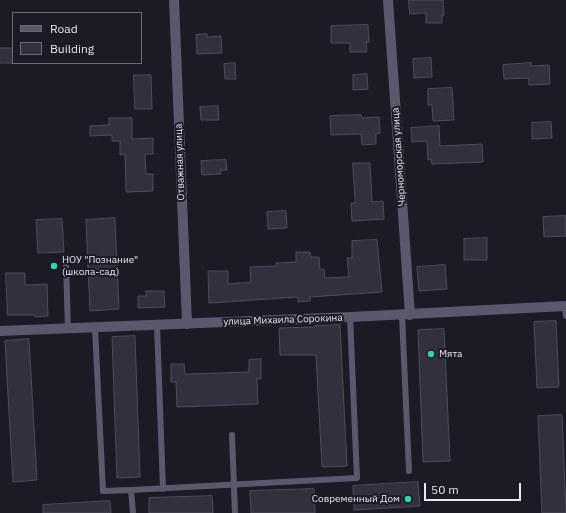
<!DOCTYPE html>
<html>
<head>
<meta charset="utf-8">
<style>
	body { margin:0 }
	#map { position:relative; width:566px; height:513px; overflow:hidden; background:#1b1a25; font-family:"IBM Plex Sans",sans-serif }
	canvas { display:block }
	.legend { position:absolute; left:12px; top:12px; width:130px; height:52px; box-sizing:border-box; background:#1b1a25; border:1px solid #6d6c76; margin:0; padding:5px 7px; list-style:none; font-size:12px; color:#e9e8f0 }
	.legend li { display:flex; align-items:center; gap:8px; height:20px }
	.legend b { width:20px; border:1px solid #6d6c76 }
	.scale { position:absolute; left:424px; top:483px; width:97px; height:18px; box-sizing:border-box; border:2px solid #e9e8f0; border-top:0; padding-left:5px; font-size:12px; line-height:14px; white-space:nowrap; color:#e9e8f0; -webkit-text-stroke:3px #1b1a25; paint-order:stroke }
</style>
</head>
<body>
<div id="map">
<canvas width="566" height="513"></canvas>
<ul class="legend">
<li><b style="height:5px;background:#5b586d"></b>Road</li>
<li><b style="height:11px;background:#32303c"></b>Building</li>
</ul>
<div class="scale">50 m</div>
</div>
<script>
const ctx = document.querySelector('canvas').getContext('2d');
ctx.lineJoin = 'round';
function fill(path, color) {
  ctx.fillStyle = color;
  ctx.fill(path, 'evenodd');
}
function stroke(path, color, width, dash) {
  ctx.strokeStyle = color;
  ctx.lineWidth = width;
  ctx.lineCap = dash ? 'butt' : 'round';
  ctx.setLineDash(dash || []);
  ctx.stroke(path);
}
function drawText(font, color, halo, rows, align = 'center') {
  ctx.font = font + ' "IBM Plex Sans",sans-serif';
  ctx.lineWidth = 4;
  ctx.setLineDash([]);
  ctx.textBaseline = 'middle';
  ctx.strokeStyle = halo;
  ctx.fillStyle = color;
  for (const [text, x, y, turn = 0] of rows) {
    ctx.save();
    ctx.translate(x, y);
    ctx.rotate((+turn || 0) * Math.PI / 180);
    ctx.textAlign = isNaN(turn) ? turn : align;
    if (halo) ctx.strokeText(text, 0, 0);
    ctx.fillText(text, 0, 0);
    ctx.restore();
  }
}
const building = new Path2D(`
	M409 0H443L444 15H442V23H426V13L410 14Z
	M368 25 369 42H366L367 52H350V43H331V26Z
	M207 34V37L221 36 222 53 197 54 196 35Z
	M0 48H13V63H0Z
	M431 58 432 77 414 78 413 59Z
	M235 63 236 79H225L224 64Z
	M531 63V66L549 65 550 84 529 85V78L504 79 503 65Z
	M367 74 368 89 353 90V75Z
	M134 75H151L152 109H135Z
	M452 88 454 120 433 121 432 105H428V89Z
	M218 106 219 120H201L200 107Z
	M361 115 362 118 379 117 380 133 376 134V144L362 145 361 134 331 135 330 116Z
	M109 118H132V139L153 138V154H145L146 174H153V191L126 192 125 154 120 155V141H112V135L90 136V126L109 125Z
	M551 122 552 138 532 139V123Z
	M439 126 440 146 482 144 483 162 432 164 431 159 428 160 427 141 412 142 411 128Z
	M226 160 227 170H220L221 174 202 175 201 161Z
	M353 163H370L372 202 383 201 384 219 352 221 351 203H355Z
	M286 211 287 228 268 229 267 212Z
	M566 216V236L544 237 543 217Z
	M115 218 119 309 90 311 86 220Z
	M62 219 64 252 38 253 36 220Z
	M487 238V260H464V239Z
	M377 240 382 292 310 297V301L298 302V297L209 303 208 271H228V284L251 282 250 267 276 266V263L296 262V252H310L311 257H319L320 270 324 269 325 278 349 277 347 258H352V241Z
	M445 265 447 289 419 291 417 267Z
	M6 273H25V285L47 284 48 316 35 317V315H8Z
	M146 291H164L165 307 138 308V296H146Z
	M556 321 559 387 537 388 534 322Z
	M340 325 347 466 322 467 316 355H280L279 328 315 327V326Z
	M444 329 450 461 423 462 418 330Z
	M135 336 140 477 117 478 112 337Z
	M29 339 37 480 13 482 5 341Z
	M261 359V379L257 378 258 404 177 407 176 382H171V364H184L185 374 249 372V360Z
	M562 415 566 513H542L538 416Z
	M418 482 420 506 354 510 353 486Z
	M314 489 315 513H251L250 491Z
	M212 496 213 513H149V498Z
	M110 501 111 513H43V505Z`);
fill(building, '#32303c');
stroke(building, '#4e4d5a', 1);
stroke(new Path2D(`
	M66 264 68 329
	M565 306 566 316
	M402 315 409 471
	M157 326 163 489
	M95 328 103 491 131 490 357 478 350 317
	M232 435 235 513
	M131 490 133 513`), '#5b586d', 6);
stroke(new Path2D(`
	M174 0 187 324
	M388 0 410 315
	M0 331 350 317 566 306`), '#5b586d', 10);
for (const [x, y, r, color] of [
	[54,266,4,"#32d4a9"],
	[431,354,4,"#32d4a9"],
	[408,499,4,"#32d4a9"]
]) {
  const dot = new Path2D();
  dot.arc(x, y, r, 0, 2 * Math.PI);
  ctx.fillStyle = color;
  ctx.fill(dot);
  stroke(dot, '#1b1a25', 1.5);
}
drawText('10px', '#e9e8f0', '#1b1a25', [
	["Черноморская улица",399,157,-94],
	["Отважная улица",180,162,-92],
	["улица Михаила Сорокина",283,320,-2]
]);
drawText('10px', '#e9e8f0', '#1b1a25', [
	["НОУ \"Познание\"",62,260],
	["(школа-сад)",62,272],
	["Мята",439,354],
	["Современный Дом",400,499,"right"]
], 'left');
</script>
</body>
</html>
